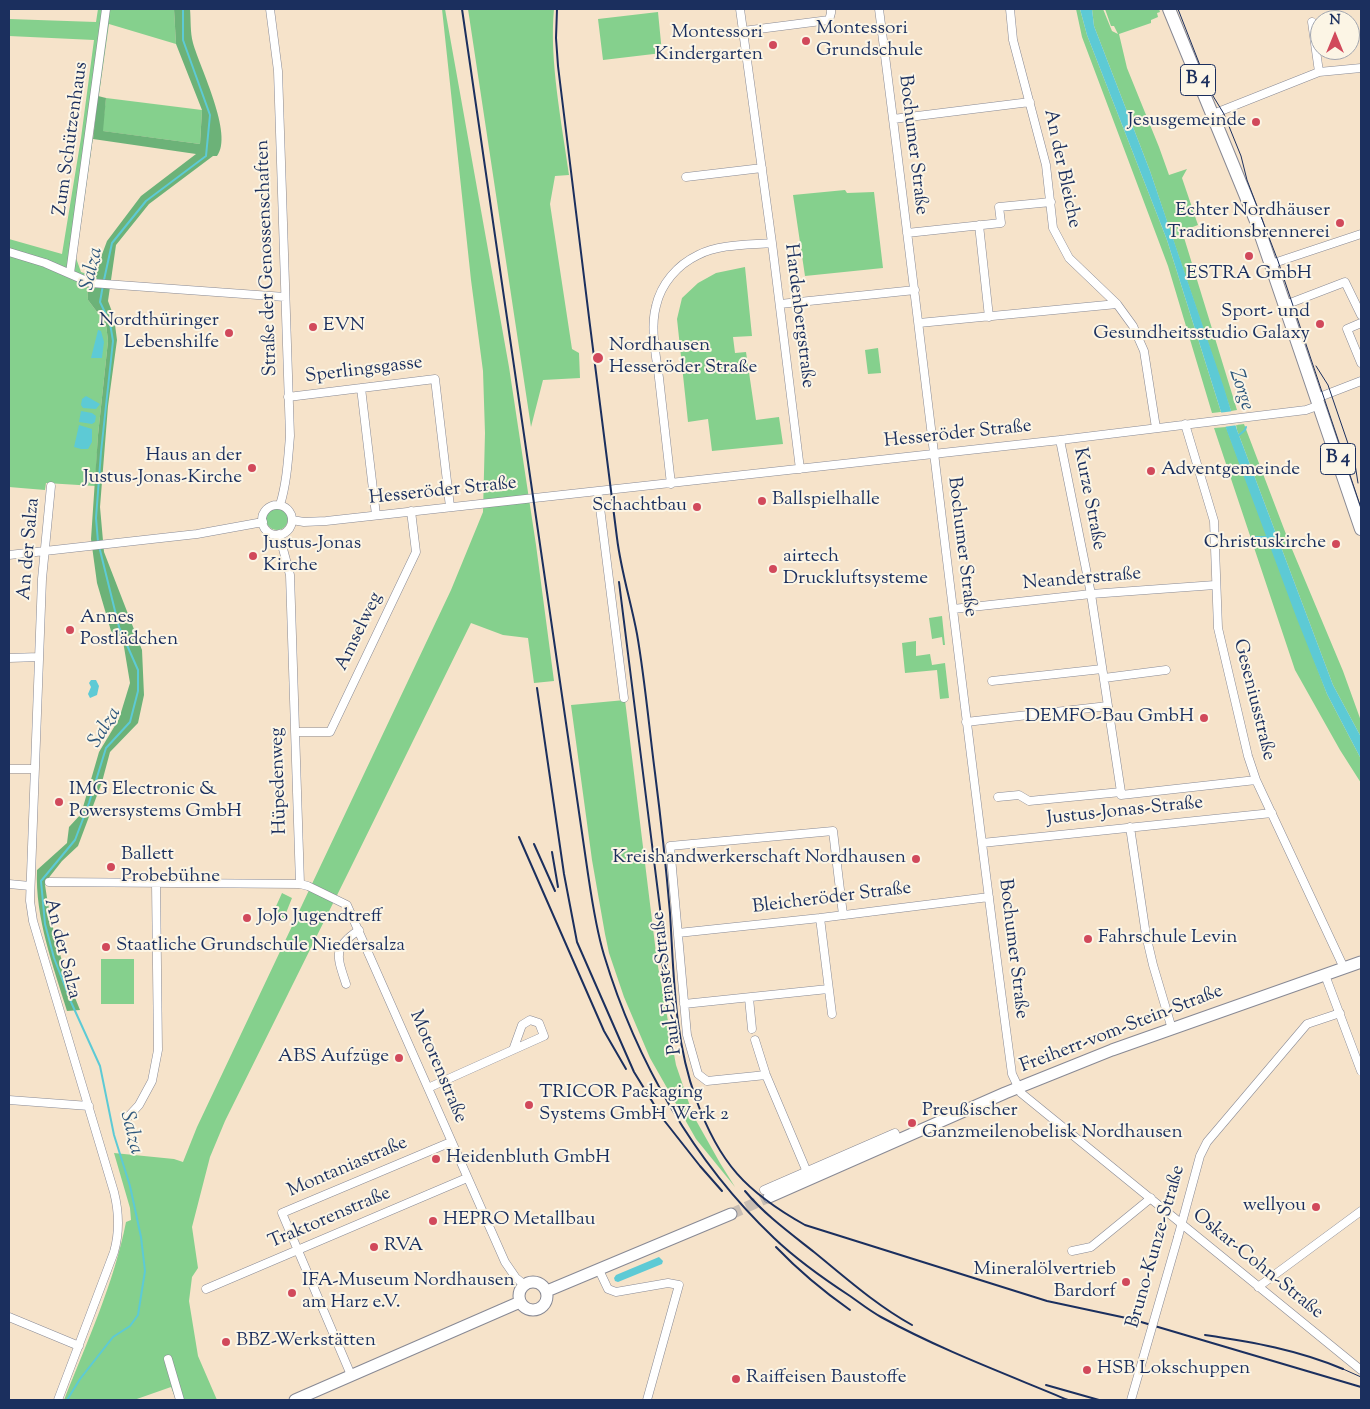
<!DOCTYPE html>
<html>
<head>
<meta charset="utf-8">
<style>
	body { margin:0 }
	#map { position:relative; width:1370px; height:1409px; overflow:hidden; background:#f6e3ca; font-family:"Sorts Mill Goudy",serif }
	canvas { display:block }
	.frame { position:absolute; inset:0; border:10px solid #1b2f5e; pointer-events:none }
	.north { position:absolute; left:1310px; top:10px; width:50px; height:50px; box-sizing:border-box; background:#fcf5e5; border:1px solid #a2a6af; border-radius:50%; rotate:0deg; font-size:14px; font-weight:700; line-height:20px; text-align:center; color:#1b2f5e }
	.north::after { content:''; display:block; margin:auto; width:18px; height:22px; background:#d1495b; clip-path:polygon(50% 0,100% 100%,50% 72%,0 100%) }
</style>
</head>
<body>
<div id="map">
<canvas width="1370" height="1409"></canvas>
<div class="frame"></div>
<div class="north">N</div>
</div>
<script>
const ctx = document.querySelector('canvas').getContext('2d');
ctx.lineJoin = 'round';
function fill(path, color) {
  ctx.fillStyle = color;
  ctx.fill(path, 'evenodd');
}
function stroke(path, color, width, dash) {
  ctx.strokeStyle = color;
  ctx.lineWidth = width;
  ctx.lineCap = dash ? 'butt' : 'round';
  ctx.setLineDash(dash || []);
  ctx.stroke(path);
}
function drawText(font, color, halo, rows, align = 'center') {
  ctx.font = font + ' "Sorts Mill Goudy",serif';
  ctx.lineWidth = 4;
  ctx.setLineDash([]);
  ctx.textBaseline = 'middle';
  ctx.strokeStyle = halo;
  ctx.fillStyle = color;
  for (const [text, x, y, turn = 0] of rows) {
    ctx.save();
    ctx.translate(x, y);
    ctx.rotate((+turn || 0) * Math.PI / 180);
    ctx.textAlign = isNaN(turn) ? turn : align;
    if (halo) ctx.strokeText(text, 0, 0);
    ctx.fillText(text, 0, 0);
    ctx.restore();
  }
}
fill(new Path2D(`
	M98 9H174L176 44 109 24 76 258 81 272 90 275 87 286 88 300 106 324 108 341 98 435 95 486 46 483 45 490 9 487V239L62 254 81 138 94 40 9 36V19L96 22Z
	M442 9H445L509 367 536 545 554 681 534 683 528 638 503 635 471 623 351 867 225 1121 210 1157 192 1227 198 1268 192 1277 189 1301 198 1356 217 1400H176L171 1387 134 1400H64C87 1342 114 1283 126 1222L131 1220 130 1208 114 1153 174 1159 183 1162 197 1127 451 590 483 512 485 433 483 371 471 280Z
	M468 9H554C549 60 562 124 569 175L555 176 550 204 572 349 579 353 580 378 543 380 531 427Z
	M1076 9H1080L1087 35 1167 240 1221 412 1212 413 1168 266 1082 37Z
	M1092 9H1103L1112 31 1118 34 1114 26H1111L1105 9H1159L1160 12 1157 13 1158 17 1151 20V23L1119 34 1127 68 1159 147 1169 175 1187 169 1182 178 1198 225 1182 231 1237 410 1231 411 1150 171 1094 26Z
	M658 12 662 53 603 60 598 19Z
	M106 98 202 110 200 144 102 131Z
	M845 190 847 193 874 192 883 268 805 276 793 195Z
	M745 267 752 336 733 337 735 353 746 352 756 420 779 417 783 444 712 451 708 419 688 422 677 319 682 298 698 283 716 273Z
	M878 348 881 373 868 374 865 350Z
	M1244 424 1289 542 1343 671 1361 721V737L1333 685 1237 430 1236 425Z
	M1226 427 1327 694 1361 759V783L1340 750 1295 670 1214 428Z
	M266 519a11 11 0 1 1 22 0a11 11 0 1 1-22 0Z
	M942 616 945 645H943L942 637 932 639 929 618Z
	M916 641V656L930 654 932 665 945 663 949 698 940 699 937 670 905 673 902 643Z
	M625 700 657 961 676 1065 693 1115 720 1163 735 1187 696 1139 650 1058 624 997 609 953 605 934 592 860 571 705Z
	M282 893 292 898 284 918 273 913Z
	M101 959H134V1004H101Z`), '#85d08d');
fill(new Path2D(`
	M174 9H190C191 20 190 32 193 43 200 68 234 135 217 156H213L149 204 116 245 108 301 114 317 117 340 108 406 100 507 104 552 142 650 144 695 138 723 110 752 102 782 78 846 62 861 47 880 45 885C51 929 63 969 80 1010L67 1011C53 965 35 918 37 870L67 843 69 827 81 814 99 752 119 719 130 683 123 641 111 631 97 583 91 539 98 435 108 341 106 324 88 300 87 286 90 275 94 276 107 241 141 196 196 154 93 139 98 96 106 98 103 131 200 144 202 110 176 44Z`), '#6cb278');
fill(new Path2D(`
	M1080 9H1092L1094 26 1150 171 1224 388 1237 430 1333 685 1361 737V759L1327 694 1297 619 1227 431 1167 240 1087 35Z
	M98 330 101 331 104 342 102 358H91Z
	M86 396 100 404 96 409 83 408 81 405 82 399Z
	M81 411 92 413 96 416 95 422 92 424 79 422Z
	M79 425 92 429V442L88 449H81L74 447Z
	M91 680H96L99 686 97 695 90 698 88 694 91 687 89 683Z
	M659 1257 663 1261 662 1264 618 1282 615 1281 614 1278 616 1275Z`), '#5dcad5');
fill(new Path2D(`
	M1234 411 1238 425 1223 427 1218 413Z`), '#f6e3ca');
stroke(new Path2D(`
	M104 280 112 243 146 201 206 156 210 115 183 40V9
	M1238 436 1245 430 1246 427
	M1251 537H1269
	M98 542 96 518 101 452 113 341 110 323 100 302 103 285
	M67 1400 80 1379 113 1337 130 1326 138 1315 145 1271 141 1237 130 1186 114 1135 100 1066 71 1002 54 958 45 924 41 881 75 840 89 803 106 748 130 722 138 691V670L119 627 99 546`), '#5dcad5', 2);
stroke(new Path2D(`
	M731 1214 769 1197`), '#cabfb4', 11, [11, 5.5]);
const minor = new Path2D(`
	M270 9 278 71 290 436C288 459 287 482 280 505
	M740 9 772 243 800 469
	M879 9C925 364 964 720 1012 1074L1021 1093 1361 1370
	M1010 9 1013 40 1046 165 1053 228 1069 258 1117 304 1133 326 1144 351 1156 428
	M1312 22 1319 72
	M743 31 829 20 831 13V9
	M1213 114 1319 72 1361 68
	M893 119 1030 102
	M686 177 762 168
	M979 225 989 317
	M907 233 1001 223 999 207 1051 202
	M9 252 45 263 91 283 285 297
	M1271 264 1361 234
	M70 273 106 9
	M780 304 915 290
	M1285 305 1345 282 1361 315
	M919 323 1117 304
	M1361 323 1347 329 1361 363
	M361 388 376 515
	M288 397 435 379 450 507
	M1317 398 1361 381
	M1185 424 1214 521 1218 628 1248 756 1256 780 1344 968
	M1060 440 1091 594 1121 792
	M671 484C667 449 663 413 659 378 656 355 650 329 656 306 661 284 677 265 698 255 719 244 748 245 772 243
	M51 486 42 579 30 901 33 921 41 948 114 1192C119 1212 120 1231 114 1252L58 1400
	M598 492 624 698
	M262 520a15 15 0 1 1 30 0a15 15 0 1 1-30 0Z
	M292 520 304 522 326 521 1060 440 1306 410 1320 405
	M279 534 290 575 300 884
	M9 555 197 534 263 522
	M953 609 1091 594 1215 585
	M9 658 39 657
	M1104 678 1166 670
	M992 681 1102 669
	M966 722 1108 706
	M295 732H330L416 552 411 511
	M9 769H35
	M998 797 1019 795 1029 801 1121 792V795L1256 780
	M1130 827 1146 935 1153 965 1172 1029
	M982 843 1272 813
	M49 882 300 884 308 886 347 905 505 1262 516 1278 525 1285
	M9 884 30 886
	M820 918 832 1014
	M678 933 820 918 989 897
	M1325 975 1361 1071
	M346 984C337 956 332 948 359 930
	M749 998 752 1029
	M684 1004 828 989
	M755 1040 766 1075 807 1172
	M766 1075 707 1081 698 1074 687 1035 670 846 833 831 843 915
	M428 1088 544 1036 539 1023 530 1020 522 1025 513 1050
	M9 1100 89 1106
	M128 1117 139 1105 152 1081 158 1050 156 883
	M764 1190 895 1133 898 1141
	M1178 1237 1200 1156 1207 1142 1307 1024 1340 1013
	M1072 1251 1091 1247 1151 1198
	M599 1270 608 1289 616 1292 668 1283 679 1285 647 1400
	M1258 1287 1361 1211
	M206 1289 467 1178
	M9 1317 79 1346
	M168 1359 180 1400
	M351 1375 282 1213 451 1142`);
const secondary = new Path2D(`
	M769 1197 1005 1093 1112 1050 1361 962
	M519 1296a14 14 0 1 1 28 0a14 14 0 1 1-28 0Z
	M547 1291 731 1214
	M295 1400 520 1302`);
const primary = new Path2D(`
	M1169 9 1256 221 1361 529`);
stroke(minor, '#888994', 9);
stroke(secondary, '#888994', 13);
stroke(primary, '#888994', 14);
stroke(minor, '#fff', 8);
stroke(secondary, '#fff', 11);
stroke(primary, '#fff', 12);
stroke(new Path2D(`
	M1178 9 1210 91 1224 114 1241 156 1247 180 1278 261 1361 508
	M1316 366 1328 385 1355 464 1358 483
	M1343 1369 1361 1377`), '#1b2f5e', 1);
stroke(new Path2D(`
	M462 9 588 874C592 901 596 929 604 955 636 1061 694 1162 774 1238 797 1260 824 1279 850 1296 860 1303 870 1311 881 1317 941 1350 1006 1374 1068 1400
	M557 9 556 38 558 66C578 223 596 381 617 538 621 571 631 602 637 634 645 680 649 727 655 773 661 820 666 866 670 913 674 976 674 1039 696 1099 719 1163 746 1192 805 1225L1047 1301 1131 1319 1361 1387
	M619 582 667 964
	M537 688 564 874 577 942 634 1072 663 1119 700 1166 722 1191
	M519 837 604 1031 626 1069
	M534 844 555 891
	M552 852 558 887
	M661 958 670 1000
	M745 1191C765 1215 790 1233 814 1252 846 1278 876 1305 912 1325
	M776 1247C799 1271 823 1291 850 1310
	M1205 1335C1253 1342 1298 1350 1343 1369
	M1046 1385 1099 1400`), '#1b2f5e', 2);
const minorBridge = new Path2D(`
	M1131 1400 1178 1237`);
stroke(minorBridge, '#888994', 9, []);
stroke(minorBridge, '#fff', 8);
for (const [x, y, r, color] of [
	[806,41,5,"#d1495b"],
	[773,45,5,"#d1495b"],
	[1256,122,5,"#d1495b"],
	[1340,223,5,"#d1495b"],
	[1249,256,5,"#d1495b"],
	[1320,324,5,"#d1495b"],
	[313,327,5,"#d1495b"],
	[229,333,5,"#d1495b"],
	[598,358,6,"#d1495b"],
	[252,468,5,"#d1495b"],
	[1151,471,5,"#d1495b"],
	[762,501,5,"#d1495b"],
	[697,507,5,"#d1495b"],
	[1336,544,5,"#d1495b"],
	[253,556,5,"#d1495b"],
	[773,569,5,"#d1495b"],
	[70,630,5,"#d1495b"],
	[1204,718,5,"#d1495b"],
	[59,802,5,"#d1495b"],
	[916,859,5,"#d1495b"],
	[111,867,5,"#d1495b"],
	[247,918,5,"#d1495b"],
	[1088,939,5,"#d1495b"],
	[106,947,5,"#d1495b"],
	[399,1058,5,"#d1495b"],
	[529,1105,5,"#d1495b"],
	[912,1123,5,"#d1495b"],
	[436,1159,5,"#d1495b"],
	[1316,1207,5,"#d1495b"],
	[433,1221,5,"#d1495b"],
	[374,1247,5,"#d1495b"],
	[1126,1282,5,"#d1495b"],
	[292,1293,5,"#d1495b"],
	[226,1342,5,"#d1495b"],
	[1087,1370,5,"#d1495b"],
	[736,1379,5,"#d1495b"]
]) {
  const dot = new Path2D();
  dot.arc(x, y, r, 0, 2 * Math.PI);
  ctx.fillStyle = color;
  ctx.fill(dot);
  stroke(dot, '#fcf5e5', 2);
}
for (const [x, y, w] of [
	[1198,80,35],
	[1338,459,35]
]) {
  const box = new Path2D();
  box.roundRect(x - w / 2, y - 15.5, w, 31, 4);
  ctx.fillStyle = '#fcf5e5';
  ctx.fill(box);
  stroke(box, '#1b2f5e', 1);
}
drawText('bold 18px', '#1b2f5e', null, [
	["B 4",1198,80],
	["B 4",1338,459]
]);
drawText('19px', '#1b2f5e', '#fcf5e5', [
	["Montessori",816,30],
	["Grundschule",816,52],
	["Montessori",763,34,"right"],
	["Kindergarten",763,56,"right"],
	["Jesusgemeinde",1246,122,"right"],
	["Echter Nordhäuser",1330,212,"right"],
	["Traditionsbrennerei",1330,234,"right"],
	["ESTRA GmbH",1249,275,"center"],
	["Sport- und",1310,313,"right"],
	["Gesundheitsstudio Galaxy",1310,335,"right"],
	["Nordthüringer",219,322,"right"],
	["Lebenshilfe",219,344,"right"],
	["EVN",323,327],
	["Nordhausen",609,347],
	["Hesseröder Straße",609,369],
	["Haus an der",242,457,"right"],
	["Justus-Jonas-Kirche",242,479,"right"],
	["Adventgemeinde",1161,471],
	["Ballspielhalle",772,501],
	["Schachtbau",687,507,"right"],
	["Christuskirche",1326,544,"right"],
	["Justus-Jonas",263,545],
	["Kirche",263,567],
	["airtech",783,558],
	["Druckluftsysteme",783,580],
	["Annes",80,619],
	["Postlädchen",80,641],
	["DEMFO-Bau GmbH",1194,718,"right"],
	["IMG Electronic &",69,791],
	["Powersystems GmbH",69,813],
	["Ballett",121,856],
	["Probebühne",121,878],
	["Kreishandwerkerschaft Nordhausen",906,859,"right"],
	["JoJo Jugendtreff",257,918],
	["Fahrschule Levin",1098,939],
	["Staatliche Grundschule Niedersalza",116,947],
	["ABS Aufzüge",389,1058,"right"],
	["TRICOR Packaging",539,1094],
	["Systems GmbH Werk 2",539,1116],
	["Preußischer",922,1112],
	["Ganzmeilenobelisk Nordhausen",922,1134],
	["Heidenbluth GmbH",446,1159],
	["wellyou",1306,1207,"right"],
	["HEPRO Metallbau",443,1221],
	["RVA",384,1247],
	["Mineralölvertrieb",1116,1271,"right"],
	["Bardorf",1116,1293,"right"],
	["IFA-Museum Nordhausen",302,1282],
	["am Harz e.V.",302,1304],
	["BBZ-Werkstätten",236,1342],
	["HSB Lokschuppen",1097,1370],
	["Raiffeisen Baustoffe",746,1379]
], 'left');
drawText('19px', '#1b2f5e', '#fcf5e5', [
	["Zum Schützenhaus",72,139,-82],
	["Bochumer Straße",912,145,83],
	["An der Bleiche",1061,169,78],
	["Straße der Genossenschaften",268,258,-92],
	["Hardenbergstraße",798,316,83],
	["Sperlingsgasse",364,371,-7],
	["Hesseröder Straße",958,435,-6],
	["Hesseröder Straße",443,492,-6],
	["Kurze Straße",1088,499,79],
	["Bochumer Straße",961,547,83],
	["An der Salza",30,549,-85],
	["Neanderstraße",1082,580,-5],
	["Amselweg",360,632,-64],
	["Geseniusstraße",1253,700,76],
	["Hüpedenweg",280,781,-92],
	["Justus-Jonas-Straße",1125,812,-6],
	["Bleicheröder Straße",832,899,-7],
	["An der Salza",61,949,76],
	["Bochumer Straße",1012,949,83],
	["Paul-Ernst-Straße",668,983,-97],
	["Freiherr-vom-Stein-Straße",1122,1030,-21],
	["Motorenstraße",437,1067,67],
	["Montaniastraße",348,1168,-23],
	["Traktorenstraße",330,1219,-23],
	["Bruno-Kunze-Straße",1157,1247,-74],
	["Oskar-Cohn-Straße",1257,1265,39]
]);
drawText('italic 20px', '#2c567c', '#fcf5e5', [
	["Salza",93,269,-77],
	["Zorge",1240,390,72],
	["Salza",106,728,-58],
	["Salza",130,1133,76]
]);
</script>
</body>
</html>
